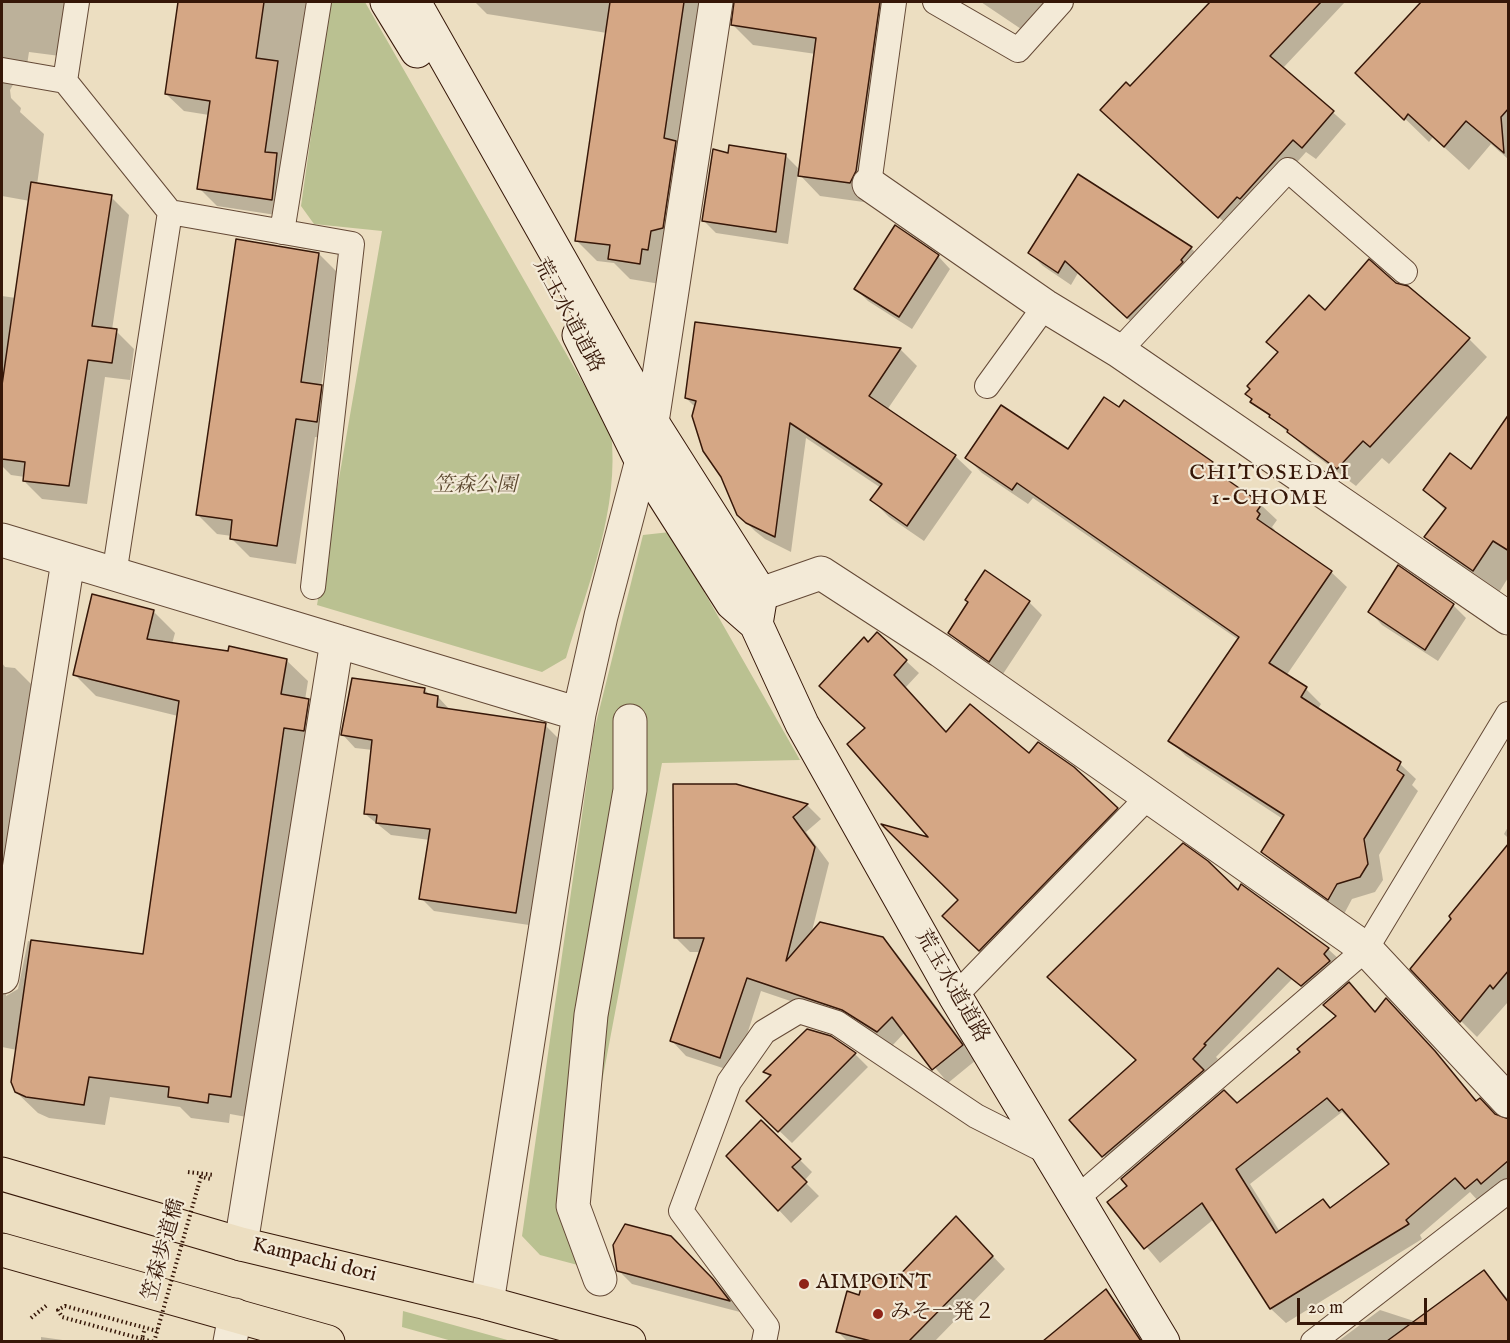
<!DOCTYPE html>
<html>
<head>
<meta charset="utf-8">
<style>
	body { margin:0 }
	#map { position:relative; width:1510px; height:1343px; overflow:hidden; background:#ecdec1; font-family:"IM FELL English",serif }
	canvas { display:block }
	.frame { position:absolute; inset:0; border:3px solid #361708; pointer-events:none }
	.scale { position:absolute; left:1297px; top:1298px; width:130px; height:27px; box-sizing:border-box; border:3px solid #361708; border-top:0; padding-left:8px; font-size:18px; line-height:21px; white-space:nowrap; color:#361708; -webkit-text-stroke:4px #f3ead7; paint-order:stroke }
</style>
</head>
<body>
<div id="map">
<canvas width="1510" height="1343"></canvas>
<div class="frame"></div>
<div class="scale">20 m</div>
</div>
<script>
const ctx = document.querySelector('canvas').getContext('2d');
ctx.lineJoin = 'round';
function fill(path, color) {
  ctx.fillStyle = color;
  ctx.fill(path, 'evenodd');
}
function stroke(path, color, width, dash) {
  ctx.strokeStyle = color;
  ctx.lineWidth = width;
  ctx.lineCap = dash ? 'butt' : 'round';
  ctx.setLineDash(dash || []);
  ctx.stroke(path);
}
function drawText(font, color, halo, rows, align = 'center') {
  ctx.font = font + ' "IM FELL English","Noto Serif JP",serif';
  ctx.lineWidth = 4.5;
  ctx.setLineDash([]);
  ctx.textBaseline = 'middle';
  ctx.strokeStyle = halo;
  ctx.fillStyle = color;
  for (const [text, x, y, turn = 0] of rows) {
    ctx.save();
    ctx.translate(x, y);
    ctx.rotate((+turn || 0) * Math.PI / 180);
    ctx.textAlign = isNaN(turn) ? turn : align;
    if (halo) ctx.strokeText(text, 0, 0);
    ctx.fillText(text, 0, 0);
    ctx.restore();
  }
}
fill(new Path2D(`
	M330 2H365L611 432C620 509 588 584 566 658L542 672 317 605 382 231 314 224 301 206Z
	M670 532 800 760 662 763 585 1172 589 1268 540 1255 522 1236 594 731 643 535Z
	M403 1311 511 1341H452L402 1327Z`), '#bac191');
fill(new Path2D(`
	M2 2H68L60 56 29 52 25 78 14 83 10 90 11 98 21 108 20 112 44 134 37 185 111 197 129 215 112 330 116 331 134 349 130 380 105 377 87 504 42 499 24 481 25 477 11 475 2 466V296L16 298 30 201 2 196Z
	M179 2H306L284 162 289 217 217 206 199 188 209 115 184 111 166 94Z
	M475 2H905L871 203 820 196 798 173 788 244 716 233 703 220 729 154 786 156 801 171 816 54 753 45 733 25 734 4H730L660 284 630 279 614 263 597 261 577 241 607 33 487 14Z
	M981 2H1044L1024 31Z
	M1212 2H1345L1283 68 1346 124 1316 159 1306 152 1254 211 1232 229 1115 123 1130 88Z
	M1423 2H1508V159L1491 144 1469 170 1433 137 1429 142 1358 73Z
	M1079 176 1191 248 1204 261 1140 330 1078 273 1071 285 1043 266 1030 253Z
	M319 254 338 273 321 387 340 405 336 440 315 437 296 564 250 557 231 538 232 536 217 534 198 515Z
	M938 256 950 269 912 329 868 301 856 289Z
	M1395 284 1469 339 1487 357 1389 464 1382 458 1356 486 1307 449 1252 401 1325 312Z
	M697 324 901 350 917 366 887 410 955 456 972 472 924 541 889 517 872 500 881 488 806 438 791 552 765 539 755 531 738 514 696 408 686 398Z
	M1124 402 1212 463 1228 478 1226 481 1261 505 1277 520 1272 527 1275 530 1273 532 1331 572 1347 587 1286 676 1306 689 1321 704 1318 709 1400 764 1416 779 1412 785 1418 791 1379 855 1383 880 1375 892 1352 899 1344 914 1278 868 1263 852 1283 819 1186 756 1170 741 1239 640 1033 498 1028 504 982 473 967 458 1068 451 1119 409Z
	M1508 420V578L1498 594 1450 561 1426 537 1446 511 1425 490 1471 471Z
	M1029 602 1042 615 1003 674 963 646 950 633Z
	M1453 605 1466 618 1438 661 1382 625 1370 612Z
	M153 611 175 633 172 644 286 660 308 681 305 700 330 722 252 1118 230 1114 229 1123 191 1118 180 1107 110 1097 105 1125 49 1118 38 1113 16 1092 17 1050 2 1047V949L10 958 6 996 18 989 28 941 145 956 178 716 96 696 74 674Z
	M869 644 906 661 919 673 905 688 947 734 1117 809 1130 821 992 963 956 929 960 900 932 839 866 729Z
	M2 663 5 667 15 668 37 690 2 927Z
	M424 689 431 696 438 697 451 711 545 725 558 738 529 925 434 911 421 898 430 840 391 835 365 814 373 750 355 748 343 735Z
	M736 785 807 805 821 819 806 832 829 863 811 935 882 939 897 954 976 1060 948 1083 905 1032 892 1046 858 1024 761 991 735 1072 686 1056 672 1041 701 952H690L676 938Z
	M1508 827V838L1504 834Z
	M1508 845V1002L1477 1037 1461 1021Z
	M1238 893 1328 949 1341 961 1314 998 1292 979 1216 1057 1218 1059 1116 1169 1071 1120 1138 1061Z
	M1376 1013 1401 1015 1478 1102 1501 1120 1508 1121V1186L1480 1203 1470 1192 1420 1235 1422 1239 1286 1323 1271 1309 1214 1219 1160 1263 1109 1202 1237 1105ZM1342 1112 1355 1125 1356 1123 1391 1164 1331 1209 1323 1201 1280 1232 1250 1184Z
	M830 1037 855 1054 868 1067 792 1143 748 1101 771 1078 765 1072Z
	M762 1122 812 1172 804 1181 819 1196 791 1223 728 1156Z
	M969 1231 1005 1269 934 1342H848L837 1331 860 1296 893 1283Z
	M670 1238 726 1293 740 1312 632 1284 619 1271Z
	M1484 1272 1508 1299V1342H1337L1380 1310 1417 1322Z
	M1105 1291 1118 1304 1143 1342H1050L1048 1339Z
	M41 1337 77 1342H41Z`), '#0003');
const building = new Path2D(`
	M178 2H264L256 58 278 61 265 152 277 153 272 200 197 189 210 101 165 94Z
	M610 2H684L664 138 676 141 663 228 651 231 648 250 642 249 640 264 608 259 610 245 575 241Z
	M734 2H880L856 171 850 183 798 176 816 38 731 25Z
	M1210 2H1321L1270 56 1334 111 1302 148 1293 140 1240 199 1237 197 1218 218 1100 110 1126 82 1130 86Z
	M1421 2H1509V108L1501 117 1504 153 1466 121 1444 147 1408 114 1404 120 1355 73Z
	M729 145 786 154 776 232 702 221 713 149 728 153Z
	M1078 174 1192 247 1181 260 1183 262 1127 318 1065 261 1058 273 1028 253Z
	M31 182 112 195 92 326 117 329 112 363 88 360 69 486 23 481 25 462 2 459V385Z
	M895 225 939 255 899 317 854 289Z
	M236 239 319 253 301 382 322 385 317 422 296 419 277 546 230 539 232 520 196 515Z
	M1369 259 1396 283 1408 286 1470 338 1370 447 1363 441 1337 469 1287 432 1288 430 1269 417 1270 415 1250 402 1252 399 1245 394 1250 389 1247 386 1278 352 1266 342 1309 295 1325 310Z
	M695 322 901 348 869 396 956 455 907 526 870 500 882 484 790 423 775 537 746 523 737 515 721 477 703 451 692 416 696 401 685 398Z
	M1104 397 1119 407 1124 400 1213 462 1209 467 1262 504 1257 511 1260 514 1257 519 1332 571 1269 663 1307 687 1301 697 1401 762 1397 770 1404 775 1364 839 1368 864 1360 877 1337 884 1328 900 1261 852 1284 815 1168 741 1239 637 1017 483 1012 490 965 458 1001 405 1068 449Z
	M1509 414V551L1493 541 1473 571 1424 537 1446 508 1423 490 1450 453 1471 469Z
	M1398 565 1454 604 1425 650 1368 612Z
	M985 570 1030 601 989 662 948 633 968 602 965 600Z
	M92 594 154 610 147 639 228 651 229 646 287 659 281 694 309 699 304 731 284 728 231 1097 209 1094 208 1103 168 1097 169 1087 89 1077 84 1105 26 1097 15 1092 11 1082 31 940 143 954 179 701 73 675Z
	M877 632 907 660 894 675 946 732 970 704 1029 753 1038 742 1074 767 1118 808 979 951 942 916 958 900 881 824 928 837 847 744 865 728 819 686 864 637 868 642Z
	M352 678 425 688 424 693 438 696 437 707 546 723 516 913 419 899 430 829 376 823 377 815 364 814 372 740 341 735Z
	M673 784H736L808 804 793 817 815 847 786 961 820 922 883 937 963 1045 932 1070 892 1017 877 1032 842 1010 747 978 720 1058 670 1041 704 938H674Z
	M1183 843 1208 861 1238 890 1241 884 1329 948 1324 954 1330 961 1301 986 1278 968 1204 1044 1206 1045 1193 1059 1204 1070 1102 1157 1069 1120 1136 1060 1047 977Z
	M1509 843V970L1493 989 1490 985 1460 1022 1410 969 1451 919 1449 916Z
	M1349 982 1375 1012 1386 998 1435 1051 1476 1101 1480 1098 1495 1114 1509 1119V1160L1481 1184 1477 1179 1465 1189 1455 1178 1406 1220 1409 1224 1270 1309 1202 1203 1144 1249 1107 1202 1127 1186 1121 1179 1224 1090 1237 1103 1300 1052 1297 1049 1336 1016 1323 1005ZM1327 1098 1339 1111 1342 1109 1389 1164 1330 1208 1323 1199 1276 1233 1236 1169Z
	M807 1029 831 1036 856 1053 778 1132 746 1101 771 1075 763 1072Z
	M761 1120 801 1159 792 1167 807 1182 778 1211 726 1156Z
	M956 1216 993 1256 909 1341H871L836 1332 847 1291 859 1295 865 1274 893 1282Z
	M625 1224 671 1236 713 1279 730 1301 617 1271 613 1245Z
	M1484 1270 1509 1303V1341H1387Z
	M1106 1289 1141 1341H1043Z`);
fill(building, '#d5a785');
stroke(building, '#361708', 1.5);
const service = new Path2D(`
	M77 2 65 81 170 212 114 575
	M935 2 1018 50 1061 2
	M2 70 65 81
	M869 184 894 2
	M170 212 352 244 313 587
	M282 232 319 2
	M1119 351 1288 170 1405 272
	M987 386 1045 306
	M955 996 1147 798
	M1077 1198 1366 949 1508 714
	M764 1342 767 1327 681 1211 729 1082 764 1032 799 1011 837 1023 976 1116 1051 1154
	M1313 1342 1508 1191`);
const pedestrian = new Path2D(`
	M600 1279 573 1206 591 1015 630 790V721`);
const minor = new Path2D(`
	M869 184 1045 306 1119 351 1508 618
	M2 540 579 714
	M761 594 821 573 941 651 1366 949 1508 1101
	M2 977 68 561
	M241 1244 337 641
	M487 1303 579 714 601 616 652 422 716 2
	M230 1342 235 1315`);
const secondary = new Path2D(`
	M387 2 417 51
	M414 2 652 422 761 594 756 624 802 724 955 996 1163 1342
	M579 335 641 460 732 603 756 624`);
const primary = new Path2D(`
	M2 1174 241 1244 487 1303 629 1342
	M2 1250 328 1342`);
stroke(service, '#644936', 26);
stroke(pedestrian, '#644936', 35);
stroke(minor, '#644936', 35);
stroke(secondary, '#361708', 35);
stroke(primary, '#361708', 35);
stroke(new Path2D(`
	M188 1172 214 1175
	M198 1187 201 1177 211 1179
	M31 1318 47 1305
	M144 1331 142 1339 154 1342`), '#361708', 4, [1.5, 3]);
stroke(service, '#f3ead7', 24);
stroke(pedestrian, '#f3ead7', 33);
stroke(minor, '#f3ead7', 33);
stroke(secondary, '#f3ead7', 33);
stroke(primary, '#ecdec1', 33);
stroke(new Path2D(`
	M142 1339 62 1317 58 1310 65 1306 157 1331
	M154 1342 198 1187`), '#361708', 4, [1.5, 3]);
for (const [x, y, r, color] of [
	[804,1284,6,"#8f2418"],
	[878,1314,6,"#8f2418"]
]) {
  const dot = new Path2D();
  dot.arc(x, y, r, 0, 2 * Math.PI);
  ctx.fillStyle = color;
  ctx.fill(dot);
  stroke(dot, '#f3ead7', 2);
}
drawText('21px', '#361708', '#f3ead7', [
	["荒玉水道道路",567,316,62],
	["荒玉水道道路",951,987,60],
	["笠森歩道橋",165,1250,-74],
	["Kampachi dori",314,1261,14]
]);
drawText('italic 21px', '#5e4a31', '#f3ead7', [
	["笠森公園",475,487]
]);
drawText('21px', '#361708', '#f3ead7', [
	["AIMPOINT",816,1284],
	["みそ一発２",890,1314]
], 'left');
ctx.letterSpacing = '1.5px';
drawText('22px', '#361708', '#f3ead7', [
	["CHITOSEDAI",1270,474],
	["1-CHOME",1270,499]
]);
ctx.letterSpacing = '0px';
</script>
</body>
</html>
